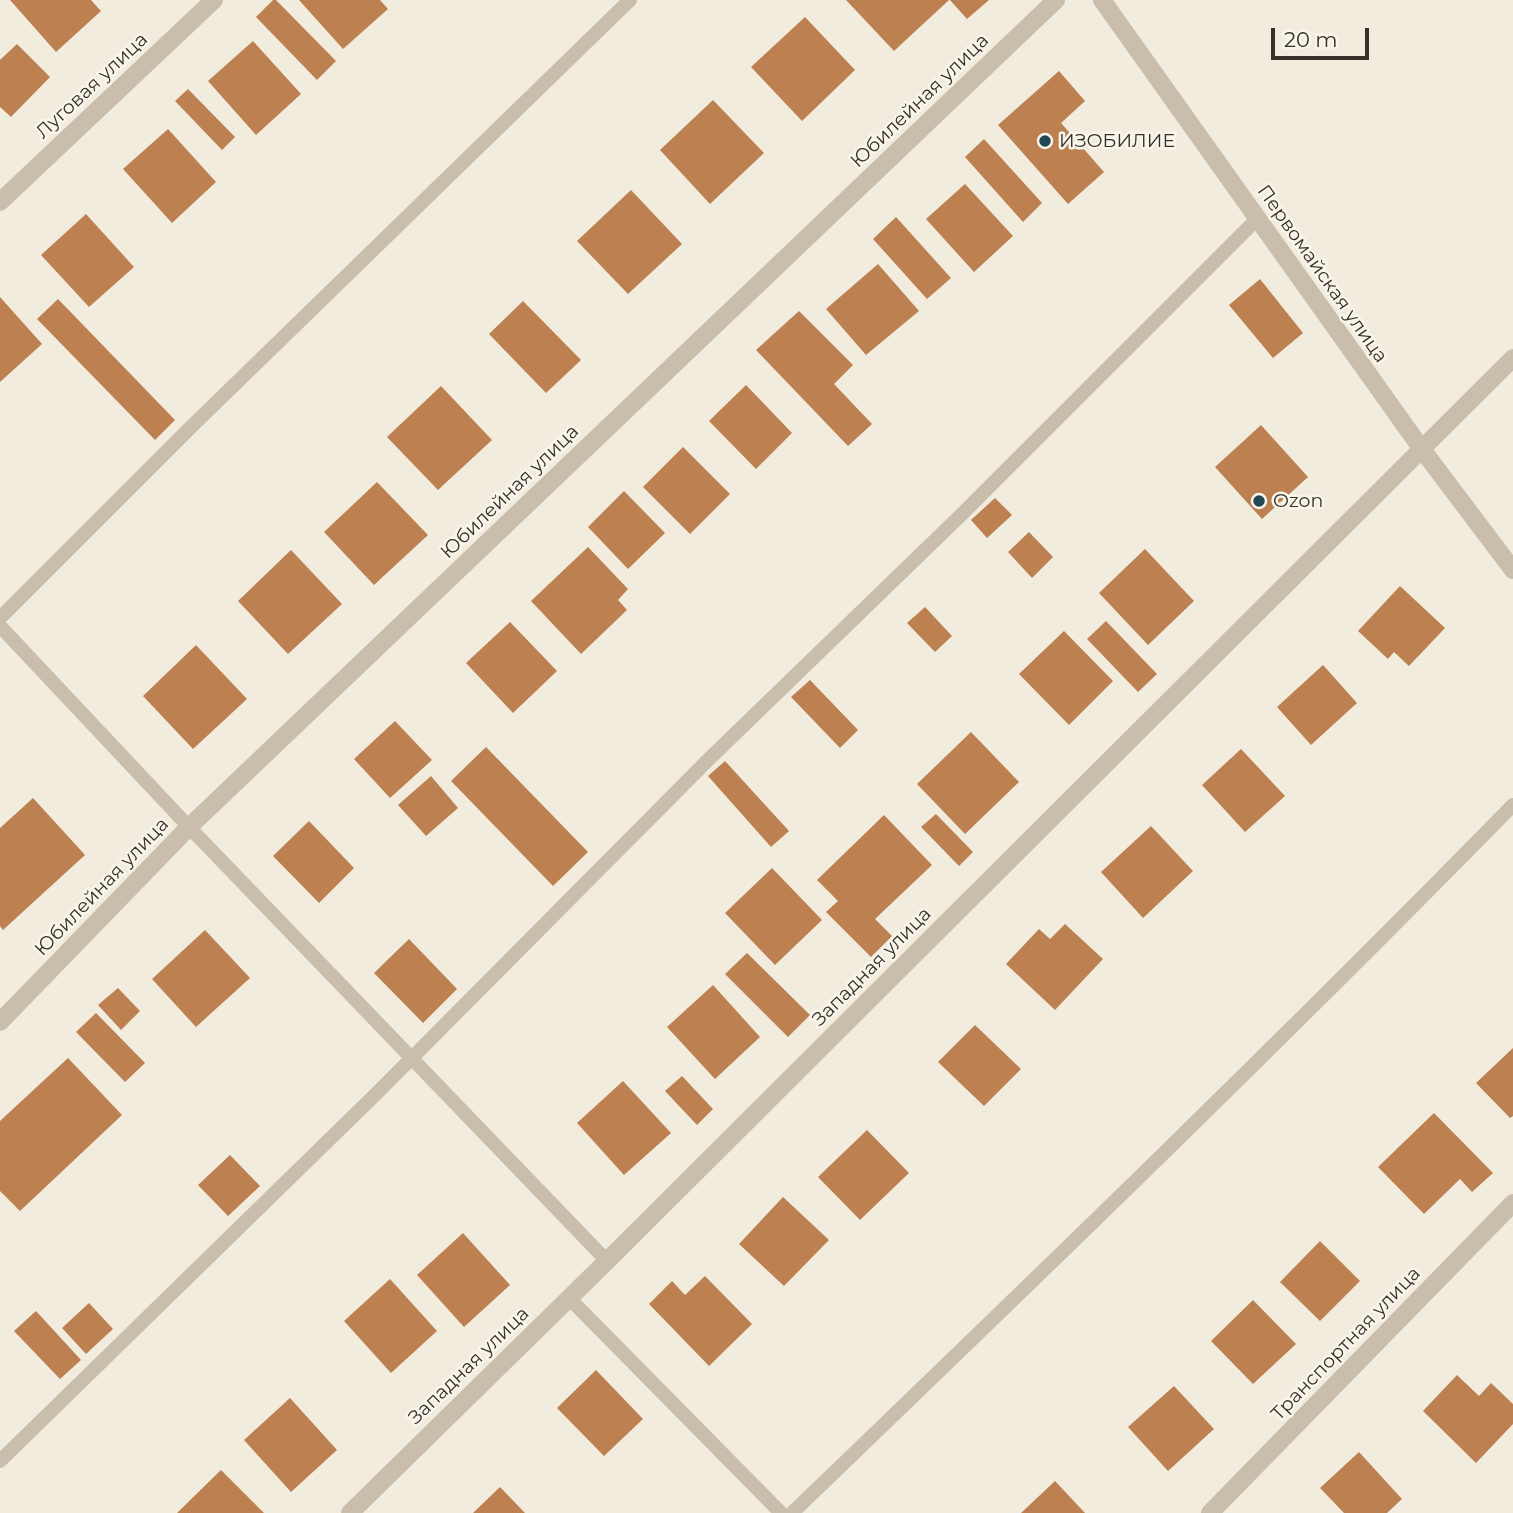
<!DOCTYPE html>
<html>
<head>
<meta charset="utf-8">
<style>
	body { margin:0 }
	#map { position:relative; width:1513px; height:1513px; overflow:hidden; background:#f1ecde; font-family:Montserrat,sans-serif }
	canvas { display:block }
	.scale { position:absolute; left:1271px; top:28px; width:98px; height:32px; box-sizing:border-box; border:4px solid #36302a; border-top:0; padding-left:9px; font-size:21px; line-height:24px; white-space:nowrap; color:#36302a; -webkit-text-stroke:5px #f9f5ea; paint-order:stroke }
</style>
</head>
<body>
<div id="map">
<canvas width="1513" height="1513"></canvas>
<div class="scale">20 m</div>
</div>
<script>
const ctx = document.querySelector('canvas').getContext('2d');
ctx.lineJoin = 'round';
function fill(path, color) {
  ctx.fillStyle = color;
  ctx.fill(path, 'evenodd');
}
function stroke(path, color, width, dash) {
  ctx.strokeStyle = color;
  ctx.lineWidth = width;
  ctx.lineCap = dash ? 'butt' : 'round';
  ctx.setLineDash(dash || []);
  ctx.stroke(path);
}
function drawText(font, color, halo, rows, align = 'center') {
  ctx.font = font + ' Montserrat,sans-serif';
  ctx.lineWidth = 5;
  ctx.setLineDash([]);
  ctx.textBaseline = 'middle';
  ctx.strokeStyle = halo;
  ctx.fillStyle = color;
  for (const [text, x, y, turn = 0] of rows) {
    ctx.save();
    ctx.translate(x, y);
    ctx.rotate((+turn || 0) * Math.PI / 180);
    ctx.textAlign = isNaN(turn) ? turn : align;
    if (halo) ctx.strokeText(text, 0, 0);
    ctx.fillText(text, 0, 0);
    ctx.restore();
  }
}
fill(new Path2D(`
	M10 0H91L101 11 56 52Z
	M273 0H276L336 61 317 80 256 17Z
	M299 0H380L388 9 343 49Z
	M846 0H949L894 51Z
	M950 0H989L967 19Z
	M805 17 855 70 802 121 751 67Z
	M253 41 301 94 256 135 208 81Z
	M17 44 50 77 11 117 0 107V60Z
	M1059 71 1085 101 1061 123 1104 172 1068 204 998 125Z
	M188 89 235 137 222 150 175 101Z
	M713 100 764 153 710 204 660 150Z
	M168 129 216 182 172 223 123 169Z
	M984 139 1042 203 1023 222 965 157Z
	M965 184 1013 236 974 272 926 219Z
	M631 190 682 244 628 294 577 241Z
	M86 214 134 267 89 307 41 255Z
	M896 217 951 278 927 299 873 239Z
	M878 264 919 311 866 355 826 309Z
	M1260 279 1303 333 1273 358 1229 305Z
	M0 297 42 344 0 382Z
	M58 299 175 420 155 440 37 319Z
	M523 301 581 360 546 393 489 334Z
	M799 311 853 365 834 384 872 424 848 446 756 350Z
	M746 385 792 433 756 469 709 421Z
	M441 386 492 440 438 490 387 437Z
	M1261 425 1308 477 1262 519 1215 467Z
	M683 447 730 494 690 534 643 487Z
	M377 482 428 535 374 585 324 532Z
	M624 491 665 533 628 569 588 527Z
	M995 498 1012 515 987 538 971 520Z
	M1029 532 1053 557 1032 578 1008 552Z
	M588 547 628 589 618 600 627 610 581 654 531 601Z
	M1145 549 1194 601 1148 645 1099 593Z
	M291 550 342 604 288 654 238 601Z
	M1400 586 1445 628 1409 666 1394 652 1388 659 1358 631Z
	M925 607 952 636 935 652 907 623Z
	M1106 621 1157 674 1138 692 1087 639Z
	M510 622 557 671 513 713 466 663Z
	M1064 631 1113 681 1069 725 1019 674Z
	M196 645 247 699 193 749 143 696Z
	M1323 665 1357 703 1311 745 1277 707Z
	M810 680 858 730 840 748 791 697Z
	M395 721 432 760 390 798 354 759Z
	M971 732 1019 782 965 834 917 784Z
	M486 747 588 852 553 886 451 781Z
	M1241 749 1285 796 1245 832 1202 785Z
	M725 761 789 831 771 847 708 776Z
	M431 776 458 808 426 836 398 805Z
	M33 798 85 855 3 930 0 926V828Z
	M936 814 973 852 959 866 921 827Z
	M884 815 932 865 875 919 892 936 871 957 826 912 838 901 817 880Z
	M309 821 354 868 319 903 273 856Z
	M1151 826 1193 871 1143 918 1101 872Z
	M772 868 822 920 775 965 725 913Z
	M1065 924 1103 959 1055 1010 1006 964 1039 929 1050 939Z
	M205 930 250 978 196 1027 152 979Z
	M409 939 457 989 423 1023 374 973Z
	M747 953 810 1015 788 1037 725 974Z
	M713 985 760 1037 715 1079 667 1027Z
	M118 988 140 1011 121 1030 98 1005Z
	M96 1013 145 1063 125 1082 76 1032Z
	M975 1025 1021 1069 984 1106 938 1062Z
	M1513 1048V1116L1510 1118 1476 1083Z
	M68 1058 122 1115 20 1211 0 1191V1121Z
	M682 1076 713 1109 697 1125 665 1091Z
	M623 1081 671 1133 624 1175 577 1123Z
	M1434 1113 1493 1173 1472 1192 1460 1179 1424 1214 1378 1167Z
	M867 1130 909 1173 860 1220 818 1177Z
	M230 1155 260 1186 228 1216 198 1185Z
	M783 1197 829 1240 784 1286 739 1244Z
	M463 1233 510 1285 464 1327 417 1275Z
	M1320 1241 1360 1281 1320 1321 1280 1282Z
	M705 1276 752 1324 709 1366 649 1304 672 1281 685 1295Z
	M390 1279 437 1331 391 1373 344 1321Z
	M1253 1300 1296 1344 1253 1384 1211 1341Z
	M89 1303 113 1329 86 1354 62 1328Z
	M36 1311 81 1360 60 1379 14 1331Z
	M596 1370 643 1419 604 1456 557 1408Z
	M1457 1375 1479 1396 1491 1383 1513 1404V1424L1476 1463 1423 1411Z
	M1174 1386 1214 1429 1168 1471 1128 1427Z
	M290 1398 337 1450 291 1492 244 1440Z
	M1359 1452 1402 1499 1387 1513H1344L1320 1488Z
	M221 1470 264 1513H177Z
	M1055 1481 1085 1513H1021Z
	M500 1487 525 1513H473Z`), '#bd8050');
stroke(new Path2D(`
	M0 618 192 426 630 0
	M0 626 189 827 607 1261
	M569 1298 781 1513
	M0 1461 378 1092 709 759 961 515 1257 219
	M792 1513C1035 1279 1277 1046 1513 805`), '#c8beab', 14);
stroke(new Path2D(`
	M1102 0 1421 448 1513 570
	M0 202 214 0
	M0 1022 189 827 1056 0
	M350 1513 607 1261 1513 358
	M1210 1513 1513 1203`), '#c8beab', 18);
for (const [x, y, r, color] of [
	[1045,141,7,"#224855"],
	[1259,501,7,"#224855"]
]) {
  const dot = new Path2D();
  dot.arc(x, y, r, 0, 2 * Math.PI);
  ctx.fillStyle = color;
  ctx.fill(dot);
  stroke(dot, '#f9f5ea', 2.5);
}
drawText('19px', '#36302a', '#f9f5ea', [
	["Луговая улица",92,86,-43],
	["Юбилейная улица",920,101,-44],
	["Первомайская улица",1322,274,55],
	["Юбилейная улица",510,492,-44],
	["Юбилейная улица",102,887,-46],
	["Западная улица",872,967,-45],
	["Транспортная улица",1346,1344,-46],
	["Западная улица",469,1366,-44]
]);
drawText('19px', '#36302a', '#f9f5ea', [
	["ИЗОБИЛИЕ",1059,141],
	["Ozon",1273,501]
], 'left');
</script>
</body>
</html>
